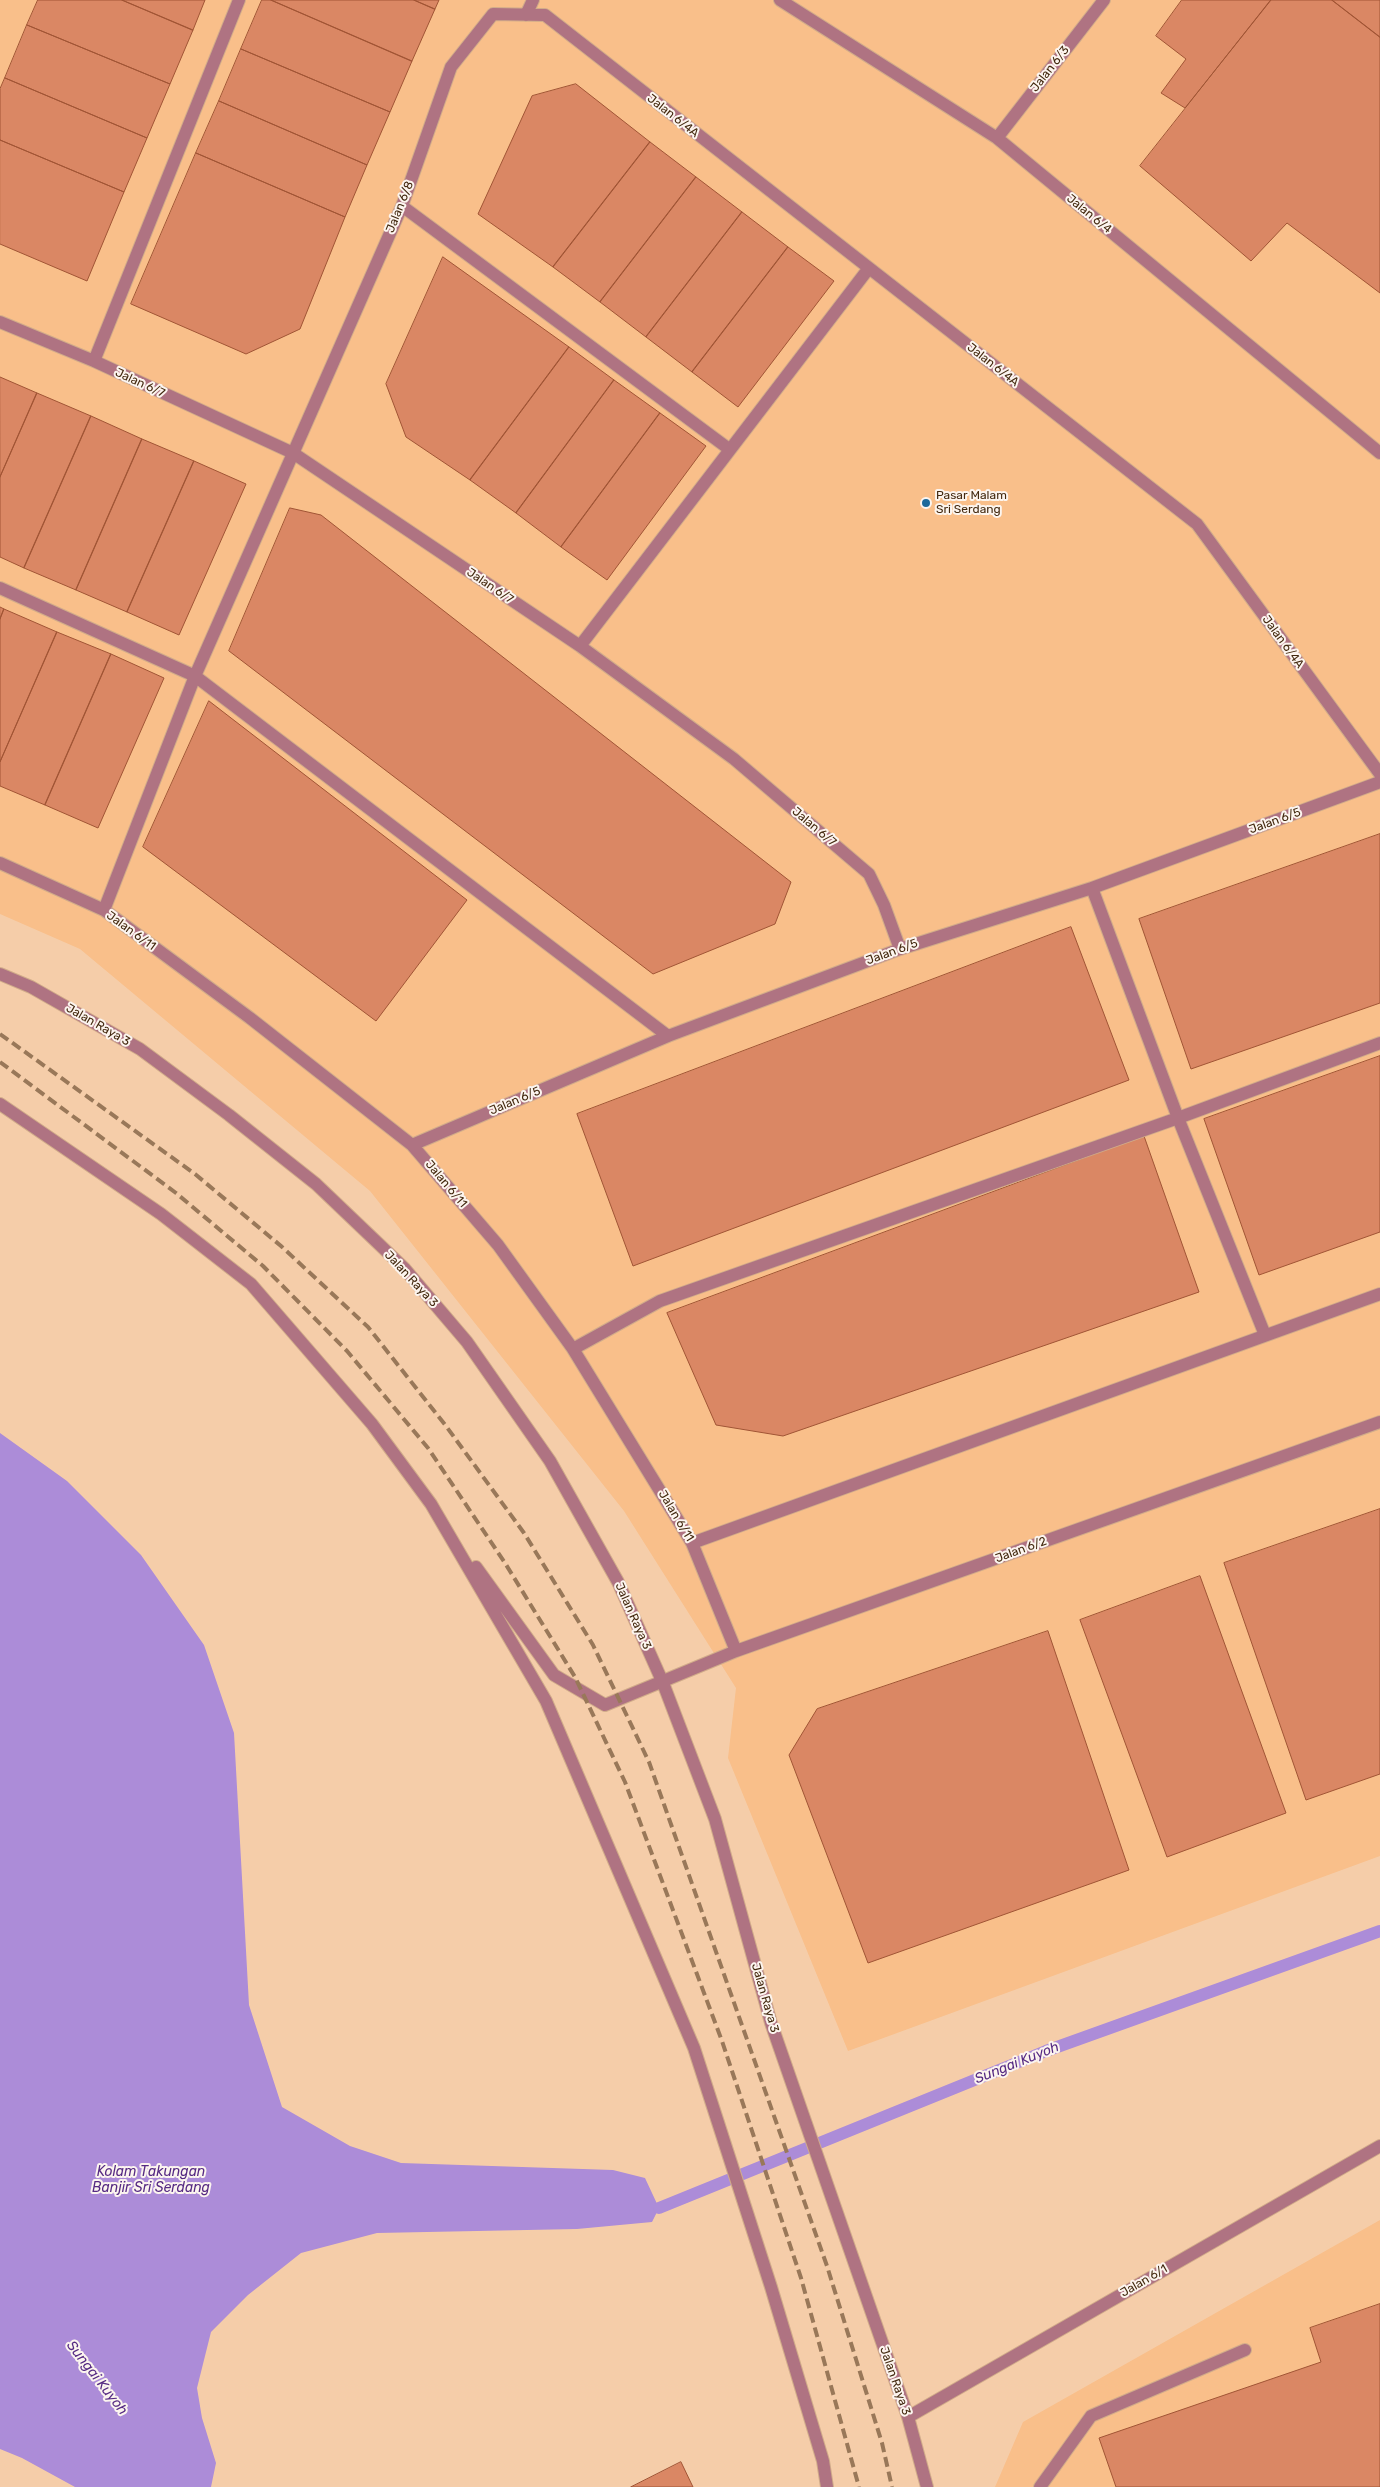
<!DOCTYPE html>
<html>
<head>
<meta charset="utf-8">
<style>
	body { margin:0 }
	canvas { display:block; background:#f5cda9 }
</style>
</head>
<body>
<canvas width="1380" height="2487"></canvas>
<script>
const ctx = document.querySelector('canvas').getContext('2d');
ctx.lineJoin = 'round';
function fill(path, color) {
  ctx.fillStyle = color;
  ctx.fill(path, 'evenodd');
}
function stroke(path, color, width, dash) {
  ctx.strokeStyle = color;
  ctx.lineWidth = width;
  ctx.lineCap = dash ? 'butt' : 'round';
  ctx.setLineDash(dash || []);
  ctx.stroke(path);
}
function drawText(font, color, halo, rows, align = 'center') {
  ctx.font = font + ' Rubik,sans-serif';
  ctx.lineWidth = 4;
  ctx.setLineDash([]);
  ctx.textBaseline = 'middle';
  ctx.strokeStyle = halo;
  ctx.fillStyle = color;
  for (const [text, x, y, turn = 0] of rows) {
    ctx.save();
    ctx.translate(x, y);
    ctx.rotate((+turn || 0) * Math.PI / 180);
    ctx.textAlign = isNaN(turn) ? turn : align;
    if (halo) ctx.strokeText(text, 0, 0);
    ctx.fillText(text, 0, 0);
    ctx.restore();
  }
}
fill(new Path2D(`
	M0 0H1380V1856L848 2051 728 1758 736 1688 624 1511 370 1191 80 949 0 914Z
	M1380 2220V2487H995L1023 2422Z`), '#f9bf8a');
fill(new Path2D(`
	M0 1433 67 1481 141 1555 204 1645 234 1733 249 2005 282 2107 350 2146 401 2163 613 2170 645 2178 659 2208 652 2222 577 2229 377 2233 301 2253 248 2295 211 2332 197 2388 202 2418 216 2463 211 2487H75L22 2458 0 2449Z`), '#ac8cd8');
stroke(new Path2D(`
	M659 2208 1046 2051 1380 1931`), '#ac8cd8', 12);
const building = new Path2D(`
	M38 0H122L193 30 170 84 27 25Z
	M122 0H205L193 30Z
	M262 0H271L412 61 390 112 241 49Z
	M271 0H414L435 9 412 61Z
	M414 0H439L435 9Z
	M1182 0H1271L1185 108 1161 93 1186 59 1156 36Z
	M1271 0H1332L1380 37V293L1287 223 1251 261 1140 166Z
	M1332 0H1380V37Z
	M27 25 170 84 147 138 5 78Z
	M241 49 390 112 367 165 219 101Z
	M5 78 147 138 124 192 0 140V89Z
	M576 84 650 142 553 267 478 214 532 96Z
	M219 101 367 165 345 217 196 153Z
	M0 140 124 192 87 281 0 244Z
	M650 142 696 177 600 302 553 267Z
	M196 153 345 217 300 329 246 354 131 304Z
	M696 177 742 212 646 337 600 302Z
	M742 212 788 247 692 372 646 337Z
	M788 247 834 281 738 407 692 372Z
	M443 257 569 347 470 480 406 437 386 384Z
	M569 347 614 380 516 513 470 480Z
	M0 377 37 393 0 477Z
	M614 380 660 413 561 547 516 513Z
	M37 393 91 416 24 568 0 557V477Z
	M660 413 706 446 607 580 561 547Z
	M91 416 142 439 76 590 24 568Z
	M142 439 194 461 127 612 76 590Z
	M194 461 246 484 179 635 127 612Z
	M290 508 321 515 791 882 775 924 653 974 229 651Z
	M0 607 4 609 0 619Z
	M4 609 57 632 0 762V619Z
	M57 632 111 654 45 805 0 786V762Z
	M111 654 164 678 98 828 45 805Z
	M209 701 467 900 376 1021 143 847Z
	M1380 834V1003L1191 1069 1139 919Z
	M1071 927 1129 1080 633 1266 577 1114Z
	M1380 1056V1232L1259 1275 1204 1119Z
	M1144 1136 1199 1292 783 1436 716 1425 667 1313Z
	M1380 1509V1774L1306 1800 1224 1563Z
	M1200 1576 1286 1813 1167 1857 1080 1620Z
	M1048 1631 1129 1870 868 1963 789 1755 817 1709Z
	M1380 2304V2487H1116L1099 2438 1321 2362 1310 2328Z
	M681 2462 693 2487H631Z`);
fill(building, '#da8764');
stroke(building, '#a15535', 1);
const minor = new Path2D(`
	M780 0 997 138 1380 453
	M526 15 533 0
	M997 138 1104 0
	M402 206 729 449
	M0 322 94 361 293 453 580 646 734 759 869 874 884 905 900 949
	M94 361 239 0
	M0 588 195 676 668 1036
	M580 646 869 268
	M0 863 104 910 250 1018 412 1145 498 1245 573 1349 692 1543 736 1651
	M1092 888 1178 1118 1265 1335
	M104 910 195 676 402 206 451 67 493 14 545 15 1197 524 1380 774
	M0 974 31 987 140 1049 229 1115 316 1184 404 1268 467 1342 550 1461 618 1582 663 1683 715 1819 771 2023 908 2417 927 2487
	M0 1104 161 1214 251 1284 372 1424 431 1504 546 1701 694 2048 771 2287 823 2461 827 2487
	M412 1145 668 1036 900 949 1092 888 1380 782
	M573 1349 660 1301 1178 1118 1380 1043
	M692 1543 1380 1294
	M476 1567 554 1675 605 1705 736 1651 1380 1422
	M908 2417 1380 2146
	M1040 2487 1091 2416 1245 2350`);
stroke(minor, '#d1ac8a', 14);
stroke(minor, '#af7382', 12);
stroke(new Path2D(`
	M0 1034 195 1174 281 1246 368 1327 446 1426 524 1533 593 1645 649 1762 827 2266 882 2443 892 2487
	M0 1062 176 1193 263 1266 347 1351 428 1448 505 1563 575 1677 625 1782 722 2041 801 2278 859 2487`), '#997859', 4, [10, 5]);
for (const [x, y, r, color] of [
	[926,503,5,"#1c699b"]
]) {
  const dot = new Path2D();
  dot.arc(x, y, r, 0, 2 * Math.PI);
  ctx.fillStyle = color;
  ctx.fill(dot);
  stroke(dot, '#fcf5ef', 2);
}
drawText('12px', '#42280e', '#fcf5ef', [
	["Jalan 6/3",1050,69,-52],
	["Jalan 6/4A",673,116,38],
	["Jalan 6/8",400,207,-68],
	["Jalan 6/4",1089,214,39],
	["Jalan 6/4A",993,365,38],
	["Jalan 6/7",140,383,25],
	["Jalan 6/7",490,586,34],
	["Jalan 6/4A",1283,642,54],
	["Jalan 6/5",1275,821,-20],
	["Jalan 6/7",814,827,40],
	["Jalan 6/11",131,931,36],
	["Jalan 6/5",892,952,-20],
	["Jalan Raya 3",98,1025,30],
	["Jalan 6/5",515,1101,-23],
	["Jalan 6/11",446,1184,50],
	["Jalan Raya 3",411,1279,47],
	["Jalan 6/11",676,1516,59],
	["Jalan 6/2",1021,1550,-20],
	["Jalan Raya 3",633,1616,66],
	["Jalan Raya 3",765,1998,74],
	["Jalan 6/1",1144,2281,-30],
	["Jalan Raya 3",895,2381,71]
]);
drawText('12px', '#42280e', '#fcf5ef', [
	["Pasar Malam",936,496],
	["Sri Serdang",936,510]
], 'left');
drawText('italic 14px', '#562a83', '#fcf5ef', [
	["Sungai Kuyoh",1017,2063,-22],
	["Kolam Takungan",151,2172],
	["Banjir Sri Serdang",151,2188],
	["Sungai Kuyoh",97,2378,52]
]);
</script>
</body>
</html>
